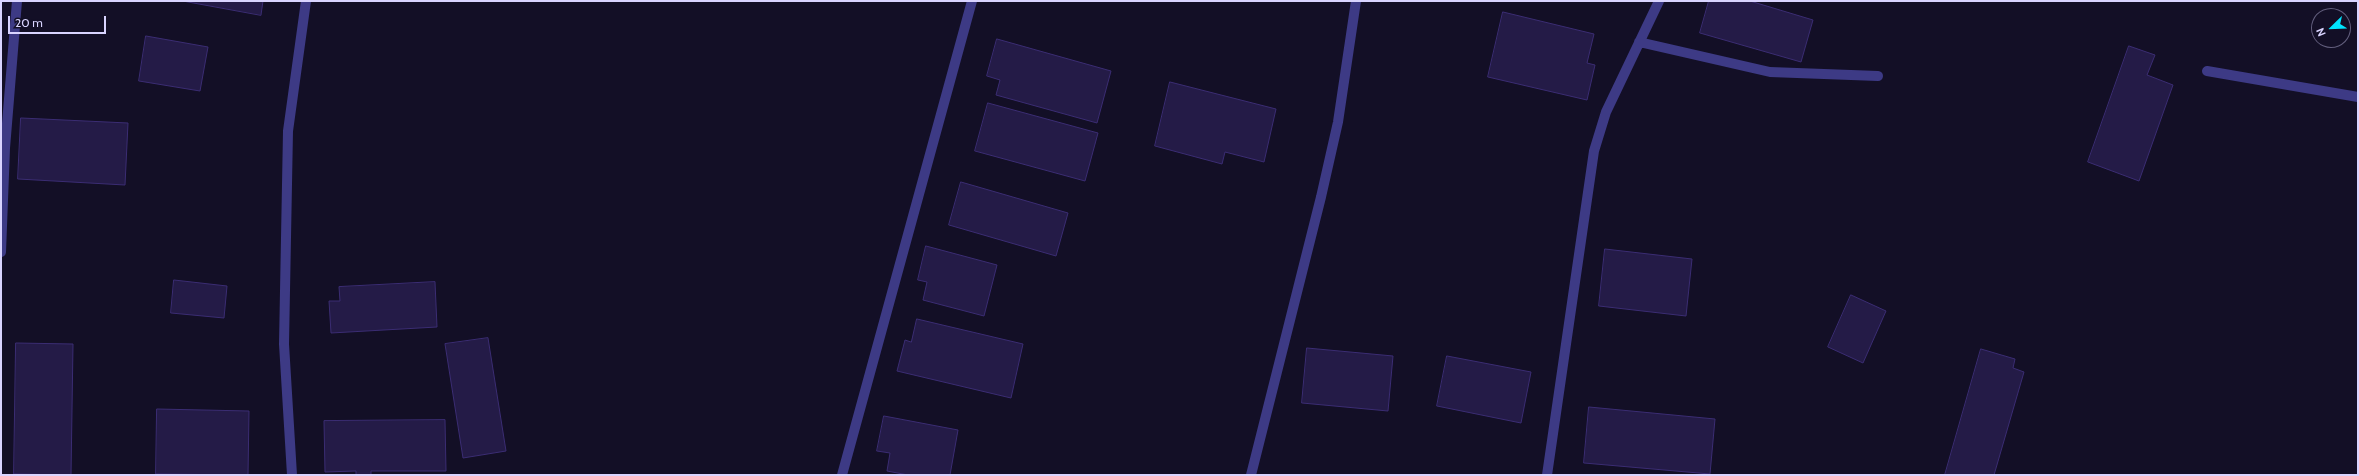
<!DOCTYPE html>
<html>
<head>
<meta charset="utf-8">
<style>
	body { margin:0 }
	#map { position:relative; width:2359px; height:476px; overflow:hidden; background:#130f26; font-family:Cabin,sans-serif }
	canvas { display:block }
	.frame { position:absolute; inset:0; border:2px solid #d9d4ff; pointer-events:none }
	.north { position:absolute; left:2311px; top:8px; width:40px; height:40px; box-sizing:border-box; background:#130f26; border:1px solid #625e7d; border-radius:50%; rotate:247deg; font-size:11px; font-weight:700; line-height:16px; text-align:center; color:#d9d4ff }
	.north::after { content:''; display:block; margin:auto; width:14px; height:18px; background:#00e5ff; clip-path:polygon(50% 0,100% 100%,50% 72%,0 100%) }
	.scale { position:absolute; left:8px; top:16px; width:98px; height:18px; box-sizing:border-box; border:2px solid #d9d4ff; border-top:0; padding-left:5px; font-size:12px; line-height:14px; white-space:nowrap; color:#d9d4ff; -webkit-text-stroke:3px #130f26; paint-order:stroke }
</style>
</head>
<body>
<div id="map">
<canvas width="2359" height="476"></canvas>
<div class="frame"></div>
<div class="north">N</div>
<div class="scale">20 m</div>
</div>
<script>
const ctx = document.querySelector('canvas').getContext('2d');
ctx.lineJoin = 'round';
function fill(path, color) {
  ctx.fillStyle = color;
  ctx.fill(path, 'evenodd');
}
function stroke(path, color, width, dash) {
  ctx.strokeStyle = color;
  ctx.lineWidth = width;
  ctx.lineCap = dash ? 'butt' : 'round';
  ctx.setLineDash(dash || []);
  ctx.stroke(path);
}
const building = new Path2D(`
	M183 1H263L261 15Z
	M1709 1H1750L1813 20 1801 62 1700 33Z
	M1503 12 1594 34 1587 63 1595 65 1587 100 1488 77Z
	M146 36 208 47 200 91 139 81Z
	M997 39 1111 71 1097 123 996 95 1000 80 987 76Z
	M2129 46 2155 55 2147 75 2173 85 2139 181 2088 162Z
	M1170 82 1276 109 1264 162 1225 152 1222 164 1155 146Z
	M988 103 1098 133 1085 181 975 151Z
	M21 118 128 123 125 185 18 179Z
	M961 182 1068 213 1056 256 949 225Z
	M926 246 997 265 984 316 923 300 927 282 918 280Z
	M1605 249 1692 259 1686 316 1599 306Z
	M174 280 227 286 224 318 171 313Z
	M435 282 437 327 331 333 329 301H340L339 287Z
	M1851 295 1886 311 1863 363 1828 347Z
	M917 319 1023 344 1011 398 897 371 905 340 911 342Z
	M488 338 506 451 463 458 445 344Z
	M16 343 73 344 71 475 14 474Z
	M1307 348 1393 356 1388 411 1302 403Z
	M1981 349 2015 359 2013 368 2024 372 1994 475H1945Z
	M1447 356 1531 372 1521 423 1437 406Z
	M1589 407 1715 419 1710 474 1584 463Z
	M157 409 249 411 248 475 156 474Z
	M884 416 958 430 950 475H908L887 471 890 453 877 451Z
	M445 420 446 471H371V475H356V471L325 472 324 421Z`);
fill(building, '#241b47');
stroke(building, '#3b2d73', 1);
stroke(new Path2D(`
	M1639 42 1770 72 1878 76
	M2207 71 2358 97
	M1 252 5 148 17 1
	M292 475 284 344 288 131 306 1
	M842 475 972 1
	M1251 475 1321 197 1338 122 1356 1
	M1547 475 1594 151 1606 112 1659 1`), '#3d3a85', 10);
</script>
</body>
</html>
